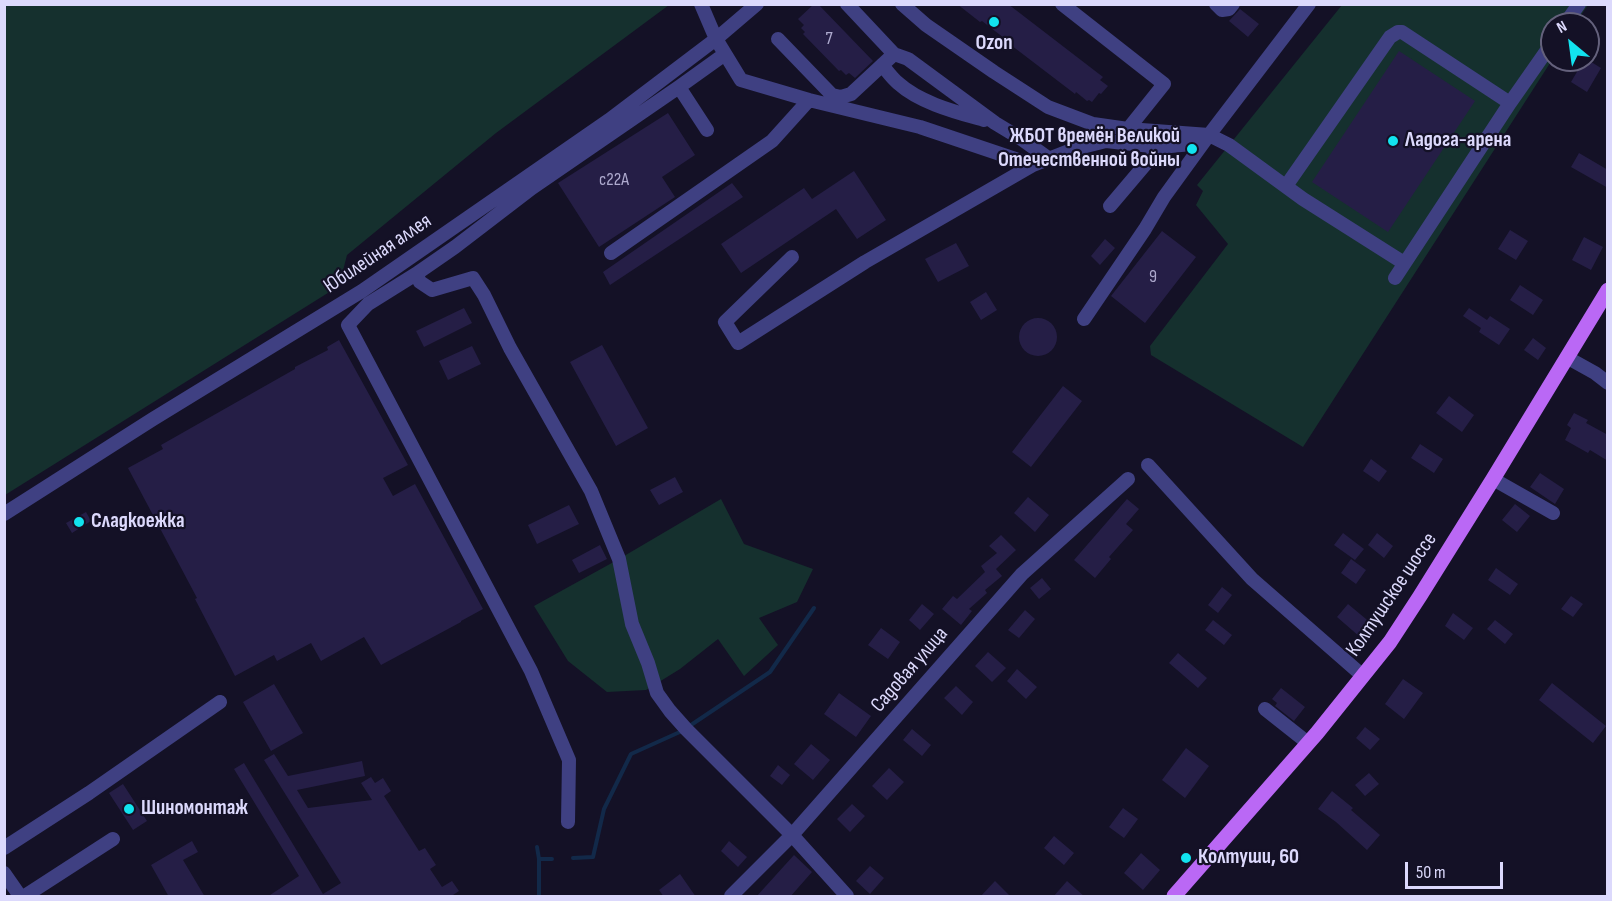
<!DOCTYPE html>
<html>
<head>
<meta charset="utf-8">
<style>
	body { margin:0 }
	#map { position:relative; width:1612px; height:901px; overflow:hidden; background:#141126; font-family:"Sofia Sans Condensed",sans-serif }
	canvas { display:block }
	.frame { position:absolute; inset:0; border:6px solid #dcd9fc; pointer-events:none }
	.north { position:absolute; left:1540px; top:12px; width:60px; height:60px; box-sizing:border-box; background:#141126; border:2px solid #64617c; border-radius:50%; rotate:331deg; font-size:16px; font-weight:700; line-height:24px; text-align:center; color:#dcd9fc }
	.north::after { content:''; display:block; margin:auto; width:21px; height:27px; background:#12e3ef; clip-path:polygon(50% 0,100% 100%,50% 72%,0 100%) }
	.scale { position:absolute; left:1405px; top:862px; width:98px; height:27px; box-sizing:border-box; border:3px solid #dcd9fc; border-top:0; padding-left:8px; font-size:18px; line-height:21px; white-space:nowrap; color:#dcd9fc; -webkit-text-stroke:4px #141126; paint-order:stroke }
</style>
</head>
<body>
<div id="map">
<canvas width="1612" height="901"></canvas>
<div class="frame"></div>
<div class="north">N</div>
<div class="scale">50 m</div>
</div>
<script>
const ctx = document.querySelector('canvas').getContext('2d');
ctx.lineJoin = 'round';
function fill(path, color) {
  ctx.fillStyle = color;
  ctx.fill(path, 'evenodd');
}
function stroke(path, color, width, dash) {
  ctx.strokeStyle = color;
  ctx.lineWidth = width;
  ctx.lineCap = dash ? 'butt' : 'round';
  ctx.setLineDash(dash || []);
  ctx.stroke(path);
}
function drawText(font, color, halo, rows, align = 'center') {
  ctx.font = font + ' "Sofia Sans Condensed",sans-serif';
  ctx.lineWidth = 4.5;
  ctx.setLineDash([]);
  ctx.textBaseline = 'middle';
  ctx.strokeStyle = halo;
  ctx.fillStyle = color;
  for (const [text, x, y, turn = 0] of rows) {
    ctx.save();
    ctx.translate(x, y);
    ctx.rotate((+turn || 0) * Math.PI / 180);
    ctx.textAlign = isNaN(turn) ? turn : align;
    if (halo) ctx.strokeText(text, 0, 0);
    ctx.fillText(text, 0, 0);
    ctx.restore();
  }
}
fill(new Path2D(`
	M5 4H669V5L496 133 347 255 339 286 5 495Z
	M1342 5H1588L1575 24H1552V60L1303 447 1151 355 1150 346 1228 244 1196 205 1203 191 1197 185Z
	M721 499 744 544 813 569 797 602 759 618 778 645 744 676 718 639 680 669 646 690 607 692 568 661 534 606 619 559Z`), '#15302e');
stroke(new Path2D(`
	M688 727 770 672 814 608
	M537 847 539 859V896
	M573 858 593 857 604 809 631 754 682 731
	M539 859H552`), '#122949', 4);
fill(new Path2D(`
	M814 4H818L873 61 855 78 849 73 846 75 841 70 839 71 803 34 805 32 801 28 804 25 798 19Z
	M957 4H1008L1103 77 1100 80 1108 86 1101 94 1099 93 1092 102 1089 100 1087 101 1076 92 1075 94 1003 39 1004 38 982 21 980 22Z
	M1240 9 1259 24 1248 37 1229 21Z
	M1399 51 1475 101 1388 232 1312 182Z
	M1584 60H1588L1601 68 1587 92 1571 82Z
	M668 113 695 155 662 177 675 197 599 247 558 183Z
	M1579 153 1608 170V188L1571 167Z
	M854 171 886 220 857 239 836 209 741 273 721 244 804 188 812 199Z
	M732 183 743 197 610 285 603 272Z
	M1510 230 1528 241 1516 260 1498 249Z
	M1162 231 1196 257 1145 323 1111 296Z
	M1584 237 1603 247 1591 270 1572 260Z
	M1105 239 1115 248 1100 265 1091 256Z
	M956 243 969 266 938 282 925 259Z
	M1520 285 1543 300 1533 315 1510 300Z
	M986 292 997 310 981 320 970 302Z
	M464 308 472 323 424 347 416 331Z
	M1469 308 1487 320 1490 316 1510 329 1499 345 1479 332 1481 328 1463 316Z
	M1019 337a19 19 0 1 1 38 0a19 19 0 1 1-38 0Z
	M1533 338 1546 348 1538 360 1524 350Z
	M339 340 408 465 383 478 393 496 415 484 483 609 461 621V622L381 665 364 637 321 661 311 643 277 661 274 655 235 676 195 599 197 598 128 468 163 449 161 445 295 369V367L328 350 327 347Z
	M602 345 648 428 616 446 570 362Z
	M472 346 481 364 448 380 439 361Z
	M1063 386 1082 401 1031 467 1012 452Z
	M1449 396 1474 415 1462 432 1436 413Z
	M1574 413 1588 420 1586 423 1608 435V461L1590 450 1588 453 1565 440 1571 428 1567 425Z
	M1420 444 1443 459 1434 473 1411 458Z
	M1371 459 1387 471 1379 482 1363 471Z
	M1540 473 1564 489 1555 504 1530 487Z
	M675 477 683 492 659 505 650 490Z
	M1028 497 1049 515 1035 532 1014 513Z
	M1127 499 1139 509 1126 524 1133 530 1109 557 1111 559 1095 578 1074 560Z
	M1515 504 1530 516 1517 532 1502 520Z
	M569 505 579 524 537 544 528 525Z
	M86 512 91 521 72 533 66 523Z
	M1343 533 1364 549 1355 560 1334 545Z
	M1377 533 1393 546 1384 558 1368 545Z
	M1001 535 1016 550 996 569 1002 576 985 590 987 593 969 609 972 611 961 625 942 609 953 596 957 599 985 572 981 566 997 553 989 546Z
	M600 545 607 559 579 573 572 560Z
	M1351 559 1366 570 1356 584 1341 573Z
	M1496 568 1518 584 1510 595 1488 580Z
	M1042 578 1051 589 1039 599 1030 588Z
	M1222 587 1232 595 1218 613 1208 605Z
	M1571 596 1583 604 1573 617 1561 609Z
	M922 604 934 614 920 630 909 620Z
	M1348 604 1372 624 1360 637 1337 617Z
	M1025 610 1035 619 1019 638 1008 630Z
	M1453 613 1473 628 1464 640 1445 626Z
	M1213 620 1232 635 1224 645 1205 630Z
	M1495 620 1513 634 1505 644 1487 629Z
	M881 628 900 642 888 659 868 645Z
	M988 652 1006 668 992 682 975 666Z
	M1178 653 1207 678 1198 688 1169 663Z
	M1017 669 1037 687 1026 699 1007 681Z
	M1403 679 1423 693 1404 719 1385 704Z
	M1552 683 1606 726 1593 743 1539 700Z
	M274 684 303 733 271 751 243 702Z
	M956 686 973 702 962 715 944 698Z
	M1281 688 1305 707 1294 721 1275 706 1277 703 1272 699Z
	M839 693 871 716 856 737 824 714Z
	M1365 727 1380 739 1370 750 1356 738Z
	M912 729 931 745 922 756 903 740Z
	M811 744 830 760 813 780 794 764Z
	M1186 748 1209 766 1185 798 1162 780Z
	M274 754 288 776 362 761 365 776 297 790 308 808 372 800 361 783 371 777 375 783 383 778 391 791 384 796 419 851 425 848 436 865 430 869 442 887 452 881 459 891 450 897H267L299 876 234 769 244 763 323 894 341 883 264 760Z
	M778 765 790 775 782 785 770 776Z
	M889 768 904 782 887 800 872 786Z
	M1369 773 1379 784 1365 796 1355 785Z
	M123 784 147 821 133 830 109 793Z
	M1332 791 1353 808 1351 810 1380 835 1367 850 1336 822 1318 809Z
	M852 804 865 816 850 832 837 819Z
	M1123 808 1138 819 1124 838 1109 827Z
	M1054 836 1074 853 1064 865 1044 848Z
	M192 841 198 852 183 860 205 897H169L151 865Z
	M729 841 747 857 738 867 721 851Z
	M1141 853 1160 870 1143 890 1124 873Z
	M794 855 812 872 790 897H756Z
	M870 866 884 878 870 894 856 881Z
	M680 874 696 897H664L659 890Z
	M995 881 1011 897H980Z
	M1067 881 1085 897H1053Z`), '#251e46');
stroke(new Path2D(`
	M701 4 716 39 741 80 809 100 920 127 1033 165 1074 149 1106 141 1160 147 1202 143
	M902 4 926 25 994 72 1048 107 1093 124 1128 129 1209 135 1229 145 1303 199 1404 263
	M1062 4 1164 84 1128 129
	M1216 4 1222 10 1229 9 1233 4
	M1565 24 1579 4
	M778 39 832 95 841 97 851 94 894 54 847 4
	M894 54 908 59 995 123 1023 140 1048 158
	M882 65C887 71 892 78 898 83 920 103 956 112 984 120
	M679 87 707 130
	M1286 186 1390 37 1398 32H1402L1510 103
	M1110 206 1160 147
	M611 253 772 141 809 100
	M792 257 725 322 738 343 865 262 1033 165
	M416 274 420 282 432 290 473 278 484 295 510 348 591 491 619 559 632 624 648 663 657 693 670 711 686 729 792 835 847 896
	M1395 278 1510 103 1552 43
	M1084 319 1145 229 1164 197 1209 135 1309 4
	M1568 358 1595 373 1608 383
	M1148 465 1252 579 1363 676
	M1493 479 1553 513
	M4 514 153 419 362 291 609 120 716 39 757 4
	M1265 709 1308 743
	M568 822 569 760 531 671 348 325 368 304 416 274 455 247 532 188 679 87 725 54
	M4 848 89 793 220 702
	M4 873 20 896
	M25 896 113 839
	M731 896 792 835 1022 574 1128 479`), '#3f4082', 14);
stroke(new Path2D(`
	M1174 896 1317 733 1390 642 1420 596 1493 479 1608 290`), '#ba68f5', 15);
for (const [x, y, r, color] of [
	[994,22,6,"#12e3ef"],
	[1393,141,6,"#12e3ef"],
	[1192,149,6,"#12e3ef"],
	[79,522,6,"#12e3ef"],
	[129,809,6,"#12e3ef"],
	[1186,858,6,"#12e3ef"]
]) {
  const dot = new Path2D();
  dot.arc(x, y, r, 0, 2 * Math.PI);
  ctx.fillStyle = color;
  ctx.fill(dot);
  stroke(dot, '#141126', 2);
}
drawText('18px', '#aeaace', null, [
	["7",829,39],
	["с22А",614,180],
	["9",1153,277]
]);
drawText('bold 21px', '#dcd9fc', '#141126', [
	["Ozon",994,44,"center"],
	["ЖБОТ времён Великой",1180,137,"right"],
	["Отечественной войны",1180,161,"right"],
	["Ладога-арена",1405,141],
	["Сладкоежка",91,522],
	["Шиномонтаж",141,809],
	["Колтуши, 60",1198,858]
], 'left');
drawText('21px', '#dcd9fc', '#141126', [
	["Юбилейная аллея",378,254,-34],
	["Колтушское шоссе",1392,595,-56],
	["Садовая улица",910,670,-49]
]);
</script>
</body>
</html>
